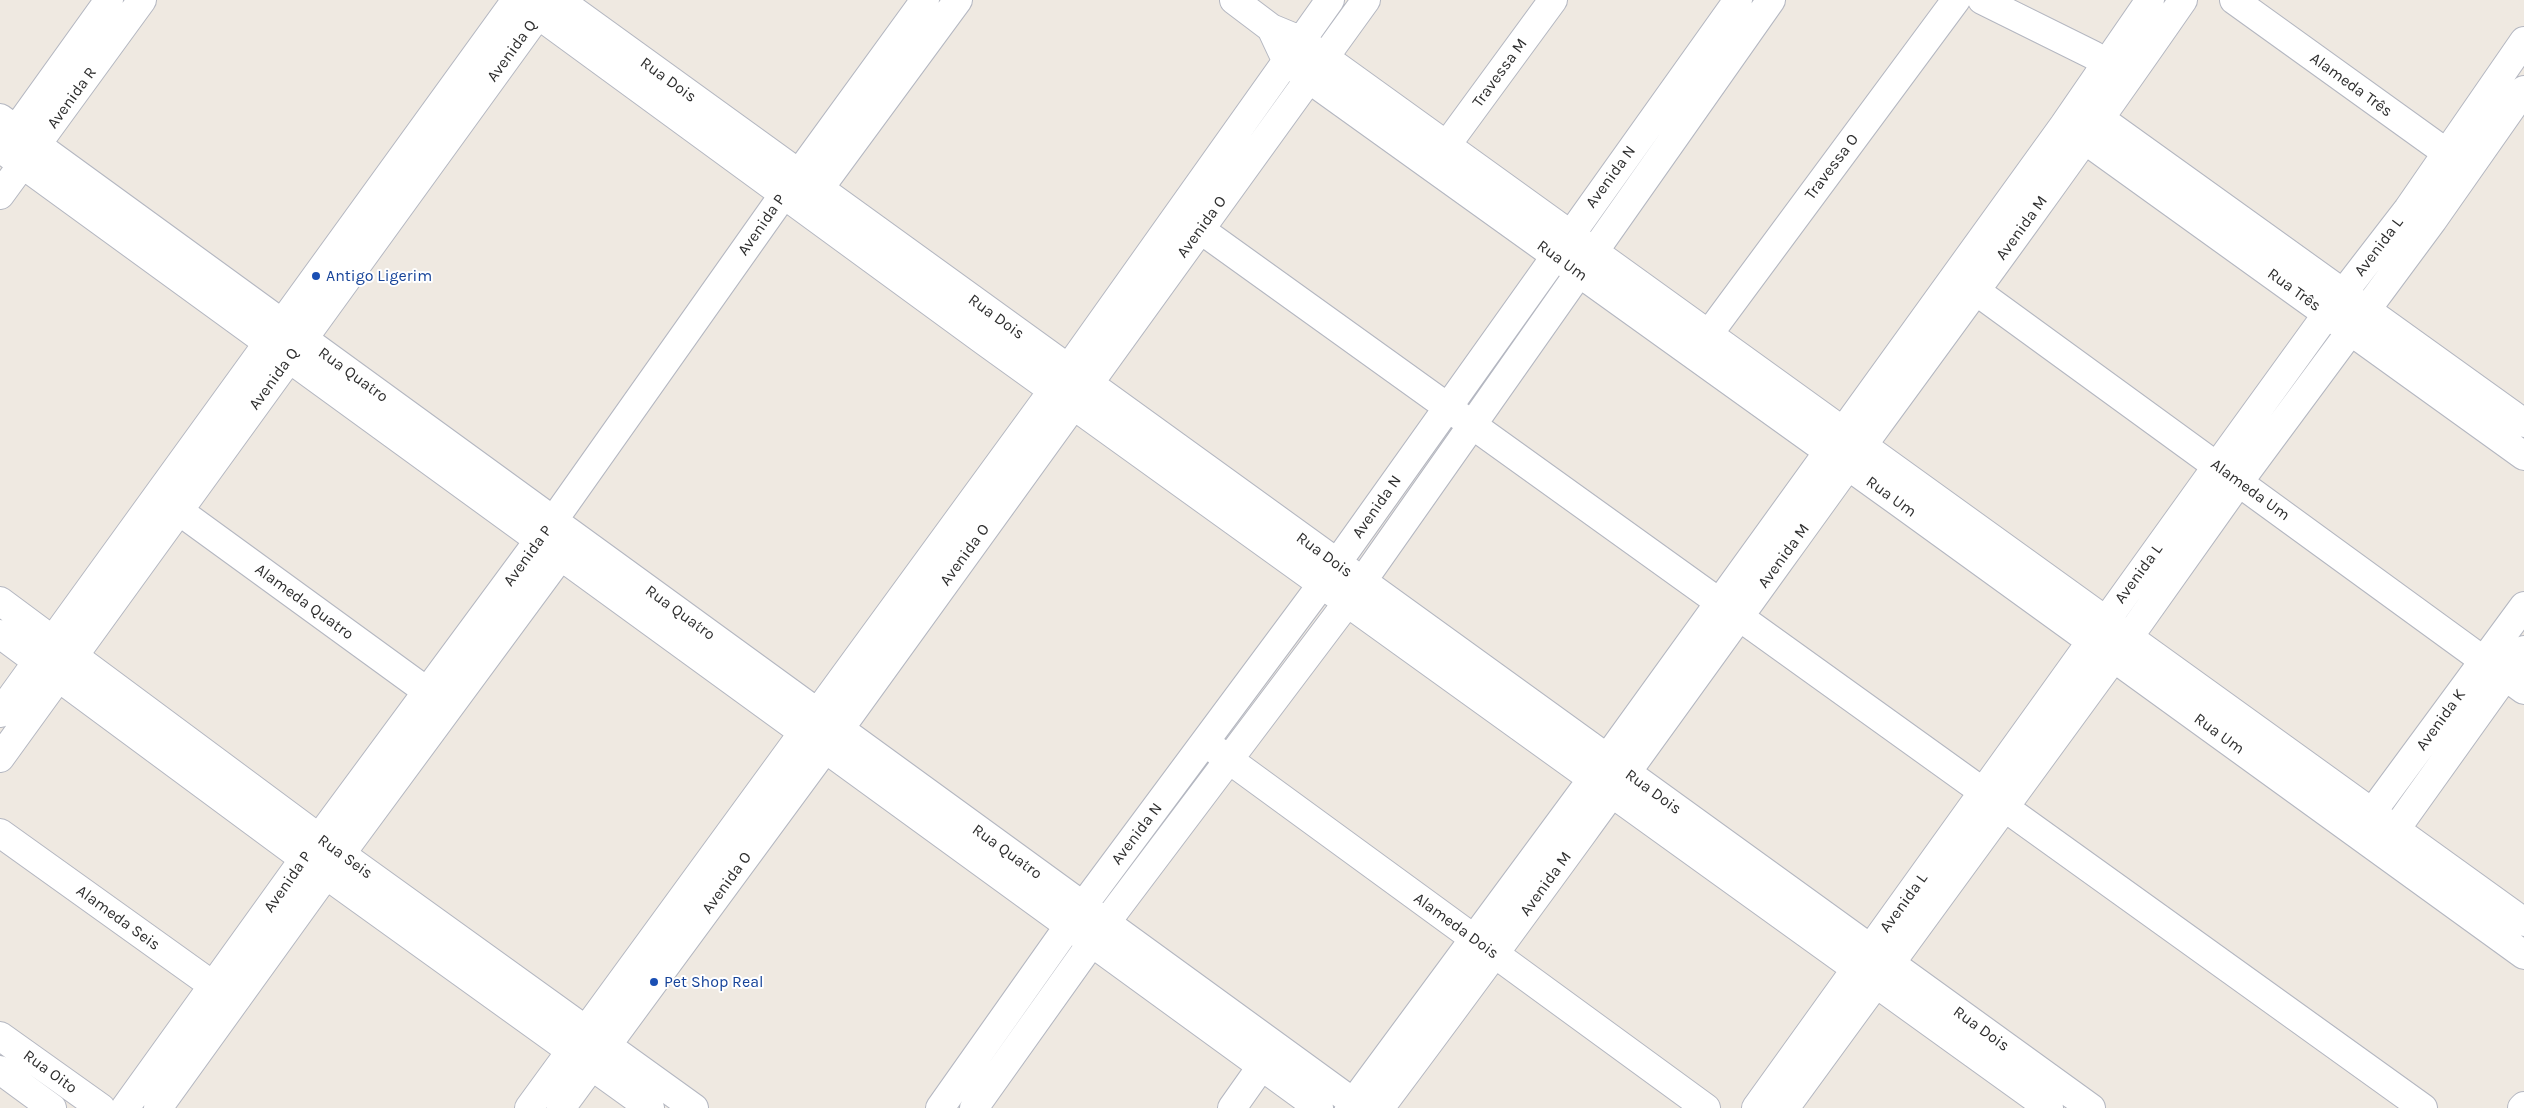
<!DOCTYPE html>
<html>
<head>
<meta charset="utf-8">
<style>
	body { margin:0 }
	canvas { display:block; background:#efe9e1 }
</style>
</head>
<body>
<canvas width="2524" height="1108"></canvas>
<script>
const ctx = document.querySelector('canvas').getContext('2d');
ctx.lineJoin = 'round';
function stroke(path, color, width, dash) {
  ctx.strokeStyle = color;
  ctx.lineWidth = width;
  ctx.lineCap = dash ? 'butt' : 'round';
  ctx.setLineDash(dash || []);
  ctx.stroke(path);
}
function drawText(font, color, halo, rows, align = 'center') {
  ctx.font = font + ' Karla,sans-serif';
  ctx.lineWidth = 4;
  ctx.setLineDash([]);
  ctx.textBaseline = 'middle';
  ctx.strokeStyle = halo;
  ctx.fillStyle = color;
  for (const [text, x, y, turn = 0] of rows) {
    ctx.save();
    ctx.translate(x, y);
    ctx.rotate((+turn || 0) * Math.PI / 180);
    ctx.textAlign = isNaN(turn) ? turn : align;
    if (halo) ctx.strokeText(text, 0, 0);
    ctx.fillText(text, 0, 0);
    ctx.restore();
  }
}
const minor = new Path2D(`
	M518 0 984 341 2049 1108
	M559 0 2091 1108
	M1234 0 1271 28 1300 40 1324 57 2524 922
	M1982 0 2093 55 2105 63
	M2234 0 2462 164
	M1271 28 1286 60 1309 79 1897 501 2524 955
	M2087 109 2524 423
	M0 118 1361 1108
	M2071 130 2524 456
	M5 145 109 0
	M1446 146 1553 0
	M0 148 1319 1108
	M0 195 142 0
	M808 204 958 0
	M1201 230 2423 1108
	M1976 291 2524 690
	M1708 335 1956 0
	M164 500 443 703
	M0 601 319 838 694 1108
	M0 634 304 859 650 1108
	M0 713 516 0
	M1213 748 1706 1108
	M0 758 548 1
	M2362 826 2524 606
	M0 833 229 997
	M2386 843 2524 650
	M0 1036 101 1108
	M0 1070 52 1108
	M125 1108 319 838 553 521 784 194 925 0
	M158 1108 341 854 571 542
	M529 1108 1053 390 1330 0
	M561 1108 839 730 1366 0
	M940 1108 1082 907 1322 584 1738 0
	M974 1108 1105 924 1347 603 1771 0
	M1232 1108 1273 1050
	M1349 1108 1592 779 2064 125 2150 0
	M1380 1108C1545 888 1705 664 1866 441 1973 295 2080 149 2183 0
	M1756 1108 2217 466 2327 314 2408 209 2524 41
	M1785 1108 2129 637 2239 482 2433 220 2524 90
	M2522 1108 2524 1106`);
stroke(minor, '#b4b7c1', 30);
stroke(minor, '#fff', 28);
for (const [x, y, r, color] of [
	[316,276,5,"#1a4fb4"],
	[654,982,5,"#1a4fb4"]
]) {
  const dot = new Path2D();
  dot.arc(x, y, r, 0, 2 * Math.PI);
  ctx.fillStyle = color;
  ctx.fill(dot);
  stroke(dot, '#fff', 2);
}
drawText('16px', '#2e2e2e', '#fff', [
	["Avenida Q",512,51,-54],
	["Travessa M",1500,73,-54],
	["Rua Dois",668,80,36],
	["Alameda Três",2351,85,36],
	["Avenida R",72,98,-54],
	["Travessa O",1832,167,-53],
	["Avenida N",1611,177,-54],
	["Avenida P",762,225,-55],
	["Avenida O",1202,227,-54],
	["Avenida M",2022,228,-54],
	["Avenida L",2379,247,-53],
	["Rua Um",1562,261,36],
	["Rua Três",2294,290,36],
	["Rua Dois",996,317,36],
	["Rua Quatro",353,375,36],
	["Avenida Q",274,379,-54],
	["Alameda Um",2250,490,36],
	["Rua Um",1891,497,36],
	["Avenida N",1377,507,-55],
	["Avenida O",965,555,-54],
	["Rua Dois",1324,555,36],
	["Avenida P",528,556,-54],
	["Avenida M",1784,556,-54],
	["Avenida L",2139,574,-54],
	["Alameda Quatro",304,602,36],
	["Rua Quatro",680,613,36],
	["Avenida K",2441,720,-54],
	["Rua Um",2219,734,36],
	["Rua Dois",1653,792,36],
	["Avenida N",1137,834,-53],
	["Rua Quatro",1007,852,36],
	["Rua Seis",345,857,36],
	["Avenida P",288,882,-55],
	["Avenida O",727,883,-54],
	["Avenida M",1546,884,-54],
	["Avenida L",1904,903,-54],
	["Alameda Seis",118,918,36],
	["Alameda Dois",1456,926,36],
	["Rua Dois",1981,1029,36],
	["Rua Oito",50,1072,36]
]);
drawText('16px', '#164399', '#fff', [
	["Antigo Ligerim",326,276],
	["Pet Shop Real",664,982]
], 'left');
</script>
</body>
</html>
